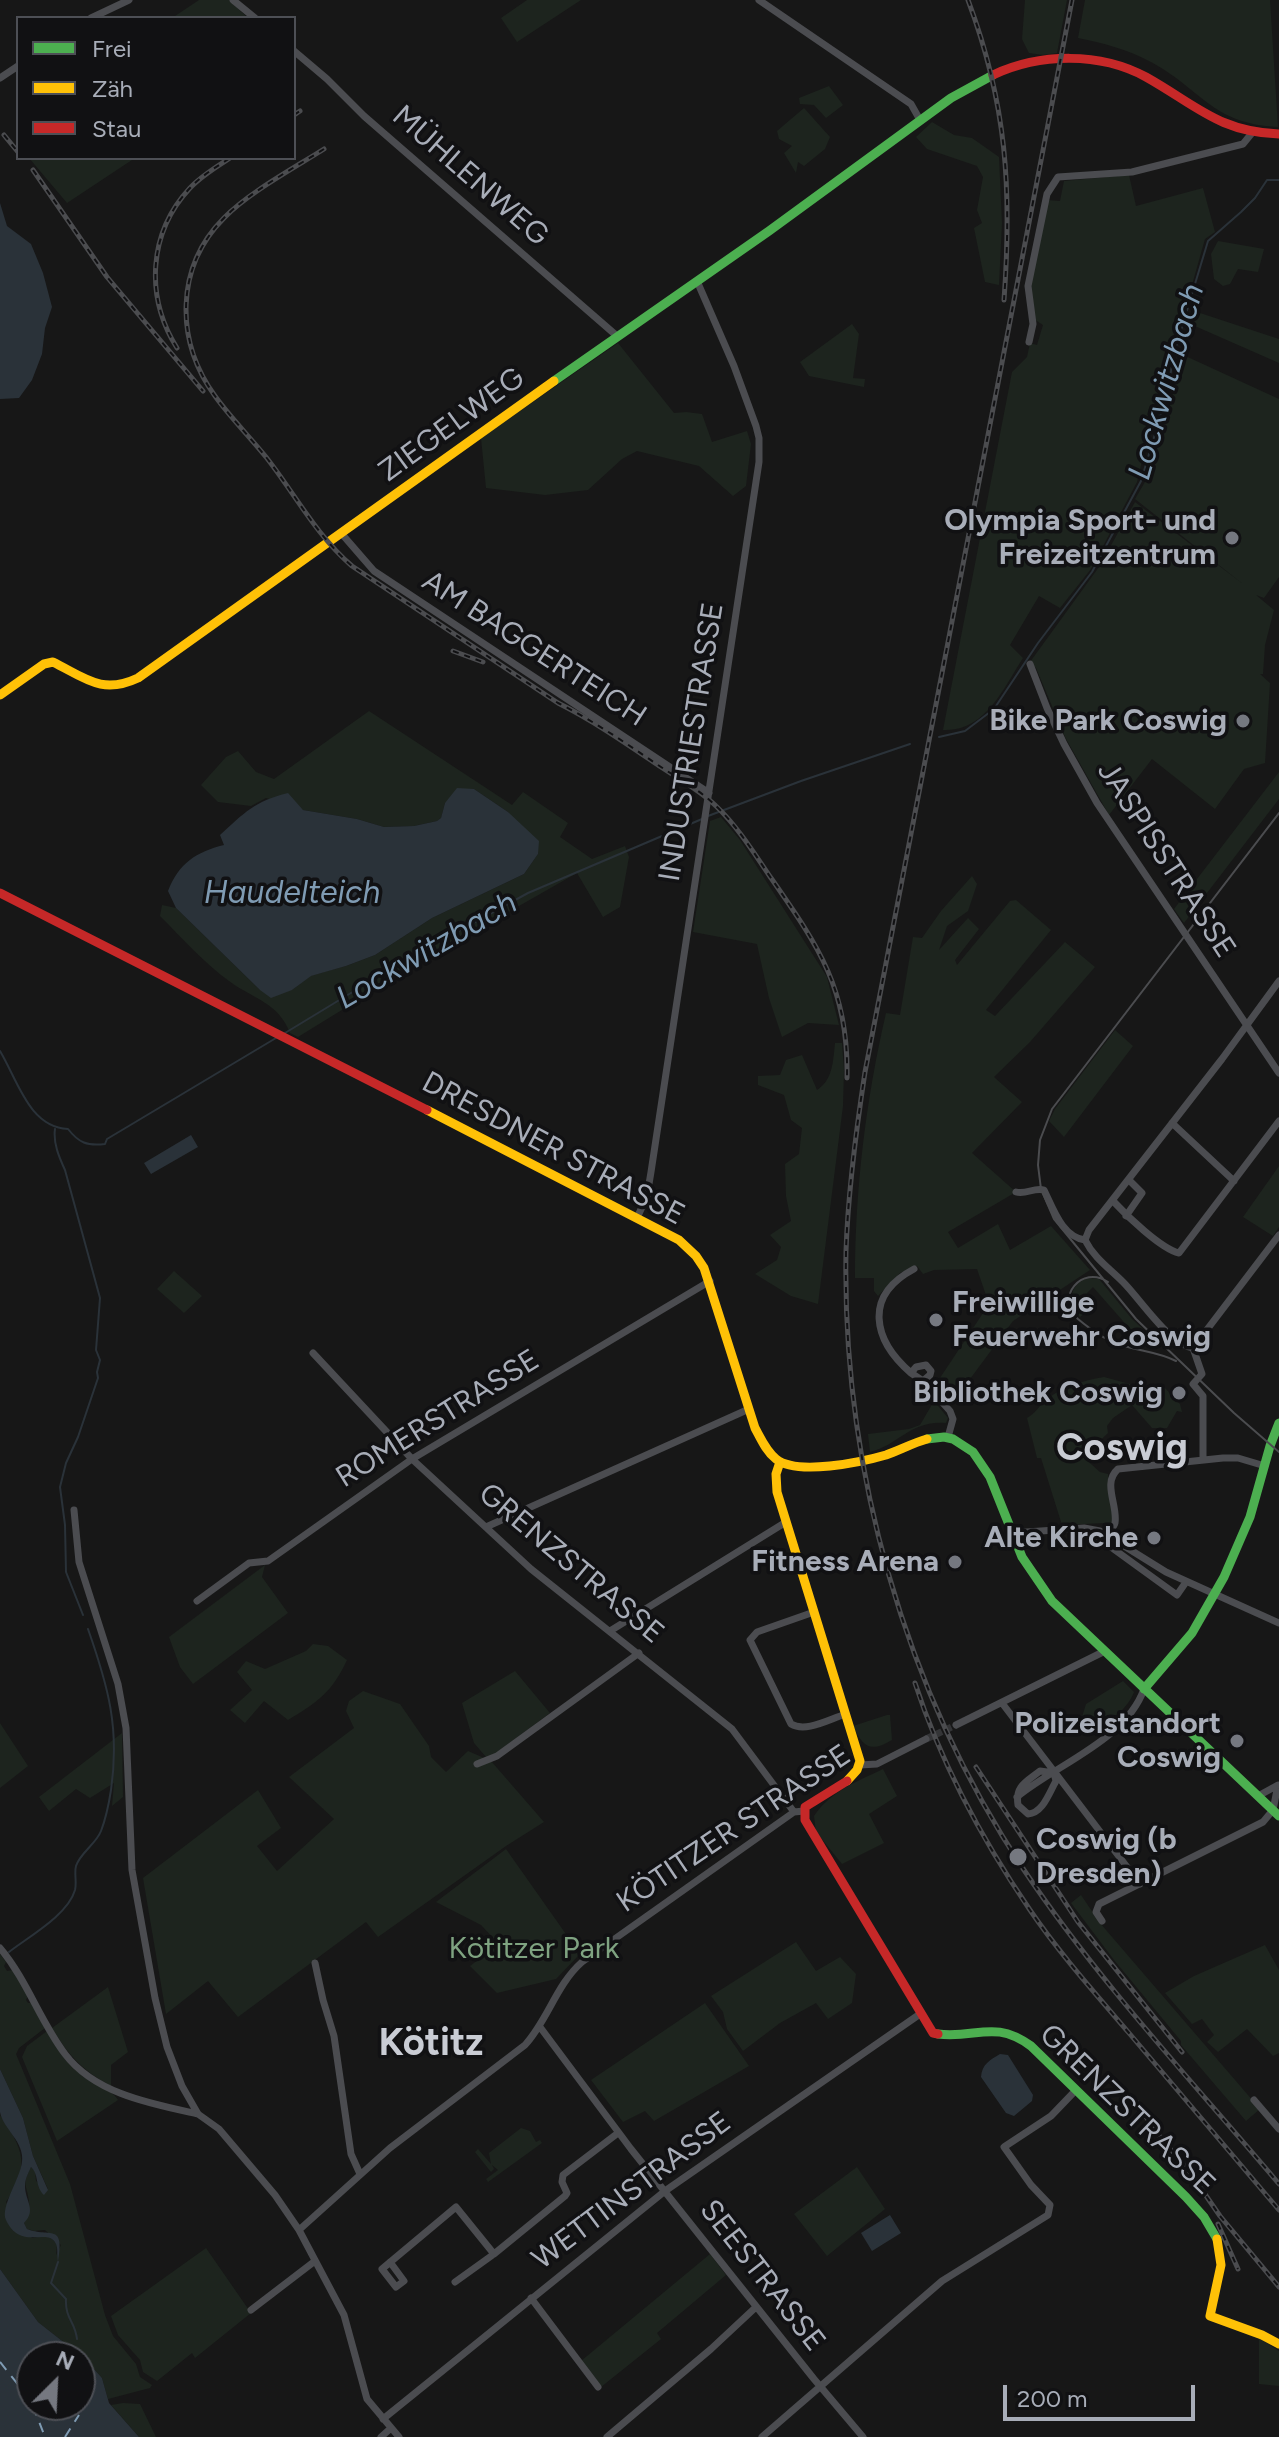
<!DOCTYPE html>
<html>
<head>
<meta charset="utf-8">
<style>
	body { margin:0 }
	#map { position:relative; width:1279px; height:2437px; overflow:hidden; background:#171717; font-family:Figtree,sans-serif }
	canvas { display:block }
	.legend { position:absolute; left:16px; top:16px; width:280px; height:144px; box-sizing:border-box; background:#111113; border:2px solid #4d4f55; margin:0; padding:10px 14px; list-style:none; font-size:24px; color:#a8adb8 }
	.legend li { display:flex; align-items:center; gap:16px; height:40px }
	.legend b { width:40px; border:2px solid #4d4f55 }
	.north { position:absolute; left:16px; top:2341px; width:80px; height:80px; box-sizing:border-box; background:#111113; border:2px solid #4d4f55; border-radius:50%; rotate:24deg; font-size:22px; font-weight:700; line-height:32px; text-align:center; color:#a8adb8 }
	.north::after { content:''; display:block; margin:auto; width:28px; height:36px; background:#757880; clip-path:polygon(50% 0,100% 100%,50% 72%,0 100%) }
	.scale { position:absolute; left:1003px; top:2385px; width:192px; height:36px; box-sizing:border-box; border:4px solid #a8adb8; border-top:0; padding-left:10px; font-size:24px; line-height:28px; white-space:nowrap; color:#a8adb8; -webkit-text-stroke:6px #111113; paint-order:stroke }
</style>
</head>
<body>
<div id="map">
<canvas width="1279" height="2437"></canvas>
<ul class="legend">
<li><b style="height:10px;background:#4caf50"></b>Frei</li>
<li><b style="height:10px;background:#ffc107"></b>Zäh</li>
<li><b style="height:10px;background:#c62828"></b>Stau</li>
</ul>
<div class="north">N</div>
<div class="scale">200 m</div>
</div>
<script>
const ctx = document.querySelector('canvas').getContext('2d');
ctx.lineJoin = 'round';
function fill(path, color) {
  ctx.fillStyle = color;
  ctx.fill(path, 'evenodd');
}
function stroke(path, color, width, dash) {
  ctx.strokeStyle = color;
  ctx.lineWidth = width;
  ctx.lineCap = dash ? 'butt' : 'round';
  ctx.setLineDash(dash || []);
  ctx.stroke(path);
}
function drawText(font, color, halo, rows, align = 'center') {
  ctx.font = font + ' Figtree,sans-serif';
  ctx.lineWidth = 7;
  ctx.setLineDash([]);
  ctx.textBaseline = 'middle';
  ctx.strokeStyle = halo;
  ctx.fillStyle = color;
  for (const [text, x, y, turn = 0] of rows) {
    ctx.save();
    ctx.translate(x, y);
    ctx.rotate((+turn || 0) * Math.PI / 180);
    ctx.textAlign = isNaN(turn) ? turn : align;
    if (halo) ctx.strokeText(text, 0, 0);
    ctx.fillText(text, 0, 0);
    ctx.restore();
  }
}
fill(new Path2D(`
	M199 0H229L248 18H172Z
	M527 0H581L517 42 501 18Z
	M1025 0H1067L1057 53 1043 55 1029 53 1022 39Z
	M1085 0H1270L1278 127C1211 124 1201 88 1149 61 1126 49 1103 43 1078 38Z
	M829 86 843 105 826 118 814 105 800 104 799 98Z
	M804 108 830 137 825 149 804 166 798 162 796 173 784 153 792 146 779 139 777 131Z
	M932 122 954 135 972 138 999 157 1002 223 999 285 985 282 974 228 982 223 977 210 983 177 977 166 927 149 916 137Z
	M29 158H135L67 203Z
	M1129 175 1136 206 1203 188 1215 232 1205 239 1173 352 1164 393 1148 435 1137 482 1091 569 1060 608 1039 596 1010 645 1023 658C1003 689 985 732 943 730L1012 372 1027 357 1030 343 1037 345 1043 325 1034 319 1030 284 1046 200 1060 201 1064 181Z
	M1218 241 1264 249 1258 272 1238 269 1230 284 1223 286 1214 279 1211 254Z
	M1194 311 1279 339V363L1188 323Z
	M852 324 859 334 853 378 865 379 864 387 809 376 800 362Z
	M618 343 674 413 686 412 702 414 712 442 747 431 751 444 746 486 733 496 699 466 637 451 622 459 588 490 545 495 486 488 481 438Z
	M1179 353 1279 399V577L1264 598 1256 595 1274 610 1265 645 1263 674H1260L1270 683 1265 763 1244 769 1215 809 1152 759 1109 815 1065 737 1036 668 1030 662 1099 567 1135 502 1243 584 1135 499 1149 475 1157 439 1171 402Z
	M369 711 512 805 523 792 568 823 560 837 592 859 625 846 629 857 620 907 603 917 577 873 410 968 298 1037 290 1033C278 1002 253 999 229 981 204 963 182 938 160 916L162 905 176 908 260 990H292L310 976 346 966 375 955 432 918 524 874 538 854 508 812 474 789 445 803 441 818 437 821 414 826 384 827 357 819 303 810 266 798 251 806 218 802 201 785 226 757 238 751 256 772 274 779Z
	M1279 772V799L1184 923 1174 909Z
	M721 817 740 840 827 977 839 1025 808 1023 782 1037 769 998 757 944 693 932 710 821Z
	M972 876 977 884 968 911 947 926 939 950 968 918 979 929 955 960 957 965 1010 901 1016 900 1051 930 986 1010 995 1016 1065 942 1095 967 1030 1042 994 1077 1022 1102 972 1153 1016 1192 948 1232 958 1248 998 1224 1010 1250 1051 1226 1090 1270 1013 1321 970 1379 963 1395 951 1386 943 1397 934 1387 989 1304 977 1269 934 1270 923 1274 917 1266 900 1273 878 1296 874 1291V1278H855C855 1189 866 1099 886 1013L900 1015 913 937 922 938 941 911Z
	M1115 1030 1133 1046 1064 1137 1049 1121 1055 1109Z
	M835 1043H842L844 1070 843 1106 818 1304 791 1296 755 1274 777 1260 781 1247 770 1235 791 1221 786 1196 785 1164 799 1154 802 1128 791 1120 784 1095 758 1085V1076L780 1075 786 1060 802 1055 817 1090C833 1080 833 1061 835 1043Z
	M1279 1166V1227L1273 1236 1243 1217Z
	M174 1271 202 1296 184 1313 157 1289Z
	M1088 1278 1099 1279 1132 1319 1155 1340 1144 1345 1093 1287 1087 1293 1096 1304 1080 1317C1067 1303 1069 1284 1088 1278Z
	M1104 1377 1152 1390 1164 1387 1180 1404 1182 1412 1177 1411 1167 1428H1152L1132 1405 1113 1418 1107 1426 1108 1433 1083 1457 1100 1472 1108 1474 1113 1522 1111 1526 1105 1523 1062 1525 1041 1458H1037L1027 1418C1036 1413 1038 1407 1045 1401 1062 1386 1082 1381 1104 1377Z
	M934 1401 948 1418 946 1423C910 1420 899 1445 870 1452L868 1434 909 1429 920 1425Z
	M265 1565 262 1577 288 1613 193 1684 180 1667 169 1637Z
	M313 1644 328 1646 347 1660C333 1691 317 1703 288 1720L264 1701 245 1723 230 1710 252 1690 237 1672 246 1661 265 1669 306 1651Z
	M515 1671 550 1713 496 1753 486 1757 474 1743 462 1703Z
	M1123 1681 1134 1692C1127 1710 1110 1721 1094 1732L1082 1717 1086 1704Z
	M363 1691 400 1704 429 1746 431 1757 446 1772 468 1751 491 1761 544 1822 506 1846 378 1937 366 1922 238 2017 208 1981 166 2014 143 1878 258 1790 281 1828 257 1846 277 1871 334 1819 289 1777 354 1728 346 1711 349 1701Z
	M887 1715H890L892 1740C870 1753 863 1747 853 1726Z
	M0 1723 28 1766 0 1788Z
	M122 1733 123 1797 112 1806 114 1783 90 1798 76 1789 49 1811 39 1797Z
	M883 1769 897 1796 869 1814 884 1843 842 1864 816 1832 814 1816C831 1791 856 1782 883 1769Z
	M506 1849 580 1954 556 1979 497 1993 470 1966 499 1944 481 1925 436 1902Z
	M1081 1895 1100 1923 1260 2109 1246 2121 1181 2045V2041L1114 1960 1071 1903Z
	M796 1942 816 1971 840 1957 856 1974 852 2003 828 2019 816 2003 780 2023 743 2051 727 2029 723 2012 711 1996Z
	M1265 1945 1279 1970V2053L1273 2056 1247 2029 1218 2052 1207 2042 1214 2035 1202 2019 1192 2024 1165 1993 1194 1976Z
	M0 1954 6 1962 4 1966 7 1971 13 1970 28 1996 26 2000 28 2003H31L45 2028 19 2048 16 2054 70 2184 105 2315 113 2336 136 2364 140 2377 152 2385 150 2388 108 2399 102 2378 85 2359 38 2322 0 2269V2115C23 2149 31 2165 6 2202L32 2238C42 2236 51 2234 57 2245L56 2255 61 2245 45 2230 34 2231 27 2229 24 2223C26 2217 30 2208 29 2202 27 2183 21 2186 31 2167L35 2171 36 2181 48 2189 33 2156 23 2118 0 2069Z
	M108 1987 128 2052 111 2065V2086C82 2070 69 2056 52 2028Z
	M705 2003 749 2066 654 2121 645 2111 623 2122 591 2080Z
	M47 2031C56 2046 66 2062 80 2074 91 2083 111 2088 118 2100L57 2141 22 2057 27 2046Z
	M521 2128 530 2131 536 2142 540 2140 542 2143 488 2182 486 2179 498 2170 492 2165 494 2169 491 2172 475 2152 478 2149 491 2164 489 2153Z
	M857 2167 885 2209 827 2256 794 2214Z
	M206 2248 251 2313 195 2358 192 2353 157 2381 143 2372 140 2360 118 2335 111 2316Z
	M710 2254 726 2275 657 2333 661 2339 601 2387 581 2361Z
	M1259 2338 1279 2351V2386L1259 2384Z
	M123 2403 140 2404 156 2437H139L111 2405Z`), '#1d241e');
fill(new Path2D(`
	M0 203 7 226 31 244 43 273 52 307 45 328 42 354 32 380 19 398 0 399Z
	M457 788 474 789 508 812 539 841 538 854 524 874 432 918 375 955 346 966 311 976 292 990 271 998 260 990 176 908 168 891C179 863 196 852 224 845L220 835C244 813 255 801 288 793L303 810 357 819 384 827 414 826 437 821 441 818 445 803Z
	M191 1135 198 1147 151 1174 144 1163Z
	M1000 2054 1008 2055 1033 2095 1032 2101 1014 2116 1006 2113 981 2077C982 2064 990 2060 1000 2054Z
	M0 2069 23 2118 33 2156 48 2190 44 2195C35 2187 39 2174 31 2167 28 2174 25 2179 25 2186 25 2201 37 2210 24 2223L27 2229C50 2238 65 2222 58 2262 57 2257 58 2248 56 2244 48 2226 21 2252 6 2220 0 2207 20 2179 22 2162 25 2142 3 2129 0 2112 0 2099 0 2083 0 2069Z
	M890 2215 901 2233 872 2251 861 2233Z
	M0 2269 38 2322 85 2359 102 2378 109 2403 139 2437H0ZM32 2357H80V2405H32Z`), '#2a3239');
stroke(new Path2D(`
	M939 737 965 731 994 709 1038 643 1092 572 1141 481 1166 397 1175 350 1208 241 1241 212 1255 198 1267 180H1279
	M708 816 801 781 910 744
	M285 1033 402 962 528 893 702 819
	M0 1051C18 1081 29 1127 68 1129 79 1143 87 1146 105 1144L107 1139 276 1038
	M55 1129C53 1143 59 1157 65 1170L100 1298 96 1350 100 1360 97 1372 98 1378 78 1437 66 1463 60 1487 65 1525 66 1572 83 1615
	M9 1952C28 1937 68 1915 75 1890 77 1882 74 1873 76 1866 80 1853 96 1844 101 1831 106 1818 109 1803 111 1790 120 1728 108 1686 88 1629
	M58 2262 51 2283 66 2299C65 2319 75 2321 77 2339`), '#2a3239', 2);
stroke(new Path2D(`
	M0 2362 29 2398 32 2404
	M33 2406 45 2437
	M65 2437 79 2415`), '#7f9bb3', 2, [10, 8]);
stroke(new Path2D(`
	M926 1739 956 1725`), '#343537', 7, [7, 3.5]);
stroke(new Path2D(`
	M233 0 255 18
	M759 0 911 104 920 120
	M91 18 129 0
	M294 51 327 79 364 116 617 336
	M0 78 18 66
	M1029 342 1033 324 1028 286 1047 194 1058 177 1132 172 1243 144 1252 133
	M341 533 374 571 709 793
	M1030 664 1047 708 1064 744 1097 803 1279 1073
	M1172 1123 1234 1181
	M1016 1192C1026 1195 1034 1187 1044 1190 1053 1208 1062 1237 1085 1240 1094 1258 1109 1268 1123 1282 1141 1300 1169 1344 1193 1348
	M1113 1201C1126 1215 1161 1249 1179 1253L1279 1121
	M1126 1216 1142 1193 1129 1180
	M637 1218 647 1196 651 1172 759 462V438L756 426 734 366 697 281
	M1085 1240 1089 1230 1222 1059 1279 981
	M1193 1348 1279 1235
	M1193 1348 1202 1374 1193 1384 1203 1396V1459
	M313 1353 412 1459 531 1569 732 1729 794 1812
	M911 1373C873 1340 863 1296 914 1269
	M923 1381 911 1373 916 1367 926 1365 931 1371 930 1375 923 1381 950 1411 953 1419 948 1437
	M74 1510 79 1562 118 1684 126 1728 132 1870 155 1998 167 2047 182 2086 198 2114 219 2129 275 2195 299 2230 344 2315 367 2399 399 2437
	M486 1527 749 1409
	M1086 1529 1177 1595 1186 1582
	M1012 1533 1084 1528 1100 1531 1166 1572 1279 1623
	M1108 1535C1110 1531 1114 1527 1115 1523 1118 1505 1102 1483 1118 1469L1223 1458H1238L1265 1466
	M197 1601 249 1563 268 1561 412 1459 710 1281
	M814 1612 757 1632 750 1640 791 1724C806 1733 829 1719 846 1714
	M610 1631 786 1522
	M1002 1703 1140 1884
	M956 1725 1103 1652
	M477 1764 497 1756 639 1653
	M860 1765 877 1764 926 1739
	M1040 1771 1054 1773 1056 1781C1049 1793 1043 1813 1028 1814L1018 1805C1015 1786 1026 1782 1040 1771Z
	M1017 1797C1057 1764 1126 1740 1144 1689
	M1102 1921 1096 1912 1099 1904 1263 1822 1273 1810 1278 1785 1258 1796
	M0 1948C27 1980 40 2021 65 2054 95 2094 152 2104 198 2114
	M315 1963 323 2000 334 2036 351 2154 360 2174
	M540 2027 631 2149 814 2379 863 2437
	M1254 2100 1279 2129
	M299 2230 390 2148 525 2045C548 2020 556 1985 582 1962L794 1812 804 1811
	M390 2262 404 2281 396 2287 382 2269 456 2207 494 2254
	M455 2282 494 2254 565 2196 567 2193 562 2182 563 2175 618 2133
	M531 2298 598 2387
	M251 2310 315 2261
	M383 2419 665 2191 920 2014
	M381 2437 391 2428
	M607 2437 711 2349 756 2307
	M762 2437 942 2281 1048 2215 1050 2205 1031 2185 1004 2147 1051 2116 1076 2090`), '#4b4c50', 7);
stroke(new Path2D(`
	M554 381 769 231 951 98 993 75
	M927 1439 944 1437 953 1439 973 1452 990 1477 1022 1557 1052 1601 1279 1816
	M1144 1689 1192 1633 1224 1577 1250 1517 1270 1446 1279 1423
	M938 2034C976 2039 994 2019 1031 2046L1186 2197 1204 2217 1217 2239`), '#4caf50', 9);
stroke(new Path2D(`
	M0 695 44 664 53 662C85 678 102 695 138 678L554 381
	M427 1110 679 1240 696 1256 704 1268 755 1428C761 1439 766 1451 776 1459 797 1476 862 1462 886 1455 900 1450 913 1443 927 1439
	M780 1462 776 1474 777 1492 860 1761 857 1770 847 1781
	M1217 2239 1221 2265 1210 2316 1262 2335 1279 2344`), '#ffc107', 9);
stroke(new Path2D(`
	M993 75C1040 53 1100 52 1146 77 1196 105 1219 132 1279 134
	M0 893 427 1110
	M847 1781 805 1807V1820L933 2033 938 2034`), '#c62828', 9);
stroke(new Path2D(`
	M1279 813 1052 1109 1040 1140 1038 1165 1041 1189 1054 1219 1136 1319 1234 1413 1279 1452
	M1108 1282C1082 1264 1054 1298 1078 1319 1090 1329 1107 1341 1121 1345 1139 1351 1159 1352 1176 1361`), '#4b4c4f', 2);
const rail = new Path2D(`
	M968 0C1007 104 1012 190 1004 300
	M1072 0 865 1072C856 1131 848 1191 846 1251 842 1467 904 1690 1024 1870 1099 1982 1192 2081 1279 2184
	M294 115 300 111
	M4 135 18 152
	M324 149C294 168 248 193 224 218 175 267 175 341 215 396 230 417 249 436 266 457 295 494 316 535 352 566L558 703C594 721 627 744 661 767 679 779 700 790 716 806 738 827 754 853 771 878 819 947 849 990 847 1078
	M33 170 107 277 203 391
	M177 348C145 297 148 233 190 188 201 176 216 167 230 158
	M453 651 483 662
	M915 1683C941 1763 983 1841 1030 1910 1060 1954 1095 1993 1129 2033 1179 2092 1229 2151 1279 2210
	M976 1767 1078 1922 1182 2052
	M1135 2100 1157 2133 1189 2171 1220 2216 1279 2287
	M1218 2224 1238 2269`);
stroke(rail, '#4b4c4f', 5);
stroke(rail, '#111113', 2, [6]);
for (const [x, y, r, color] of [
	[1232,538,8,"#757880"],
	[1243,721,8,"#757880"],
	[936,1320,8,"#757880"],
	[1179,1393,8,"#757880"],
	[1154,1538,8,"#757880"],
	[955,1562,8,"#757880"],
	[1237,1741,8,"#757880"],
	[1018,1857,10,"#757880"]
]) {
  const dot = new Path2D();
  dot.arc(x, y, r, 0, 2 * Math.PI);
  ctx.fillStyle = color;
  ctx.fill(dot);
  stroke(dot, '#111113', 3);
}
drawText('30px', '#a8adb8', '#111113', [
	["MÜHLENWEG",470,176,41],
	["ZIEGELWEG",452,425,-36],
	["AM BAGGERTEICH",534,649,33],
	["INDUSTRIESTRASSE",692,742,-81],
	["JASPISSTRASSE",1166,860,57],
	["DRESDNER STRASSE",553,1149,28],
	["ROMERSTRASSE",438,1419,-32],
	["GRENZSTRASSE",571,1564,40],
	["KÖTITZER STRASSE",734,1829,-34],
	["GRENZSTRASSE",1127,2110,44],
	["WETTINSTRASSE",632,2191,-37],
	["SEESTRASSE",762,2276,52]
]);
drawText('bold 30px', '#a8adb8', '#111113', [
	["Olympia Sport- und",1216,521],
	["Freizeitzentrum",1216,555],
	["Bike Park Coswig",1227,721],
	["Freiwillige",952,1303,"left"],
	["Feuerwehr Coswig",952,1337,"left"],
	["Bibliothek Coswig",1163,1393],
	["Alte Kirche",1138,1538],
	["Fitness Arena",939,1562],
	["Polizeistandort",1221,1724],
	["Coswig",1221,1758],
	["Coswig (b",1036,1840,"left"],
	["Dresden)",1036,1874,"left"]
], 'right');
drawText('30px', '#7fa381', '#111113', [
	["Kötitzer Park",534,1949]
]);
drawText('italic 32px', '#7f9bb3', '#111113', [
	["Lockwitzbach",1167,382,-74],
	["Haudelteich",292,894],
	["Lockwitzbach",427,951,-30]
]);
drawText('bold 38px', '#c9ccd4', '#111113', [
	["Coswig",1122,1449],
	["Kötitz",431,2044]
]);
</script>
</body>
</html>
